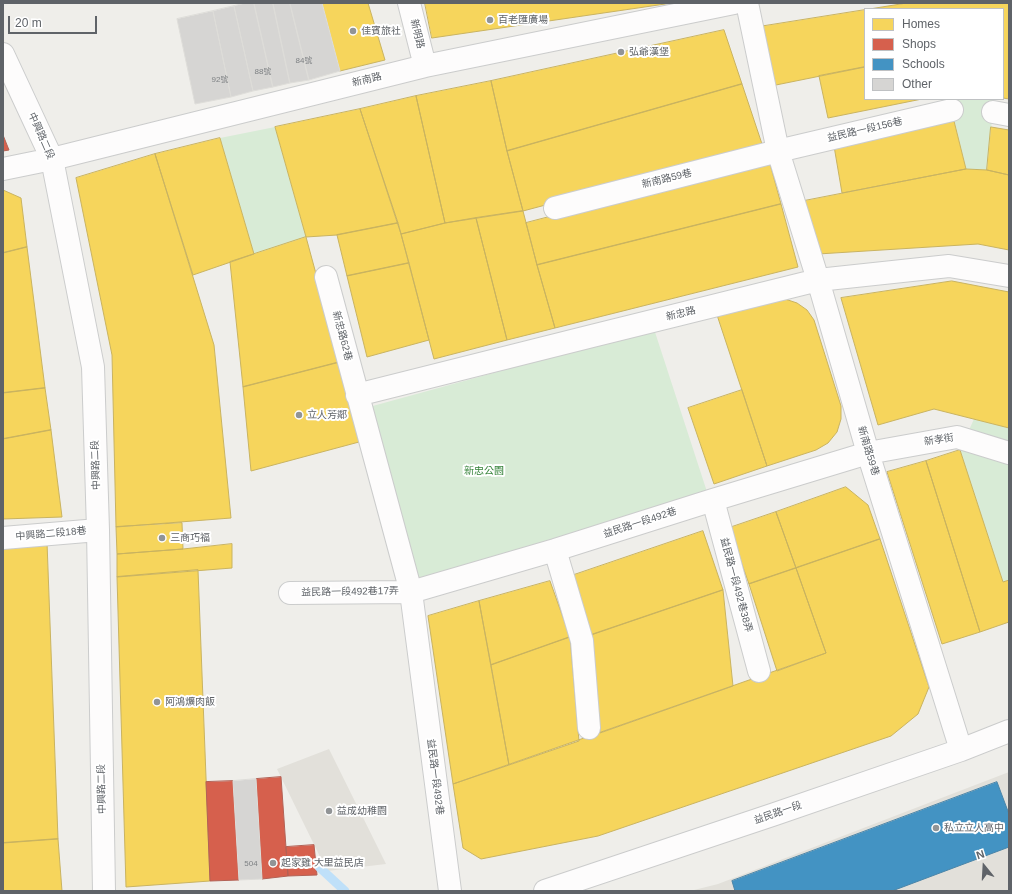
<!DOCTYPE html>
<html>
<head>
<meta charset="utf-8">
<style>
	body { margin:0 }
	#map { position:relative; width:1012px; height:894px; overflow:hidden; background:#efeeea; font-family:Arial,sans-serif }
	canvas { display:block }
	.frame { position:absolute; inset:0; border:4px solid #5f6368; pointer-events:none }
	.legend { position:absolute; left:864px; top:8px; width:140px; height:92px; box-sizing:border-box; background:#fff; border:1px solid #bfc1c3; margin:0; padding:5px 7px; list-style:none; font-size:12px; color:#5f6368 }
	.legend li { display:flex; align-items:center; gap:8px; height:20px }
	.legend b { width:20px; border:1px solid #bfc1c3 }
	.north { position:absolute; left:964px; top:846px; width:40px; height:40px; -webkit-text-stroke:3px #fff; paint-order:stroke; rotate:342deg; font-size:11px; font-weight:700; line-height:16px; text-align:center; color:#5f6368 }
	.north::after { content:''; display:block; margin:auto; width:14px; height:18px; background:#5f6368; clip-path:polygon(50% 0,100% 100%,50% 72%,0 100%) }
	.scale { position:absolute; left:8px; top:16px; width:89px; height:18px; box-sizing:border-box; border:2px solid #5f6368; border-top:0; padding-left:5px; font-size:12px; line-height:14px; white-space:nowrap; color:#5f6368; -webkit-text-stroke:3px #fff; paint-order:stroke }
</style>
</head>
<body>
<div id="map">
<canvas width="1012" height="894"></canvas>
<div class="frame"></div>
<ul class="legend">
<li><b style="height:11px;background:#f6d55c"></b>Homes</li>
<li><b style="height:11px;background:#d6604d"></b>Shops</li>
<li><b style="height:11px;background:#4393c3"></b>Schools</li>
<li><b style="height:11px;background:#d6d5d3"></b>Other</li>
</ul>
<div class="north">N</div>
<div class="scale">20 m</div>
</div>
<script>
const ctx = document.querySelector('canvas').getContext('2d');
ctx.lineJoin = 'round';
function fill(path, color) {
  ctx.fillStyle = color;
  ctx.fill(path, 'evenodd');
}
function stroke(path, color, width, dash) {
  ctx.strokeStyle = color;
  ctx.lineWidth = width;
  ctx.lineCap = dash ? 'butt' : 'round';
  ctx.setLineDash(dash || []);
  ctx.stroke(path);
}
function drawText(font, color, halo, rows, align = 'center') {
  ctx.font = font + ' Arial,"Noto Sans TC",sans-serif';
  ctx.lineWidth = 4;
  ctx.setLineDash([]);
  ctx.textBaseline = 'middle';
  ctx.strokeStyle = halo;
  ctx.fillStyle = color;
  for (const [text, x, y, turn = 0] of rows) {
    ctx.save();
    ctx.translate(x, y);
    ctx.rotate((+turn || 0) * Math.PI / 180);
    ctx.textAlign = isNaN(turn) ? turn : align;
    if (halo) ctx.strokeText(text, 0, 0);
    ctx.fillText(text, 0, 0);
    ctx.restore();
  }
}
fill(new Path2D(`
	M329 749 386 864 327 871 277 769Z
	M1009 772V891H690L718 884Z`), '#e2e0da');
fill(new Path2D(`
	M949 99H994L987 170 966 169Z
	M275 127 306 237 254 254 220 138Z
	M654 329 709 498 417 588 369 407Z
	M974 419 1009 428V580L1003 582 960 450Z`), '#d8ebd6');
const homes = new Path2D(`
	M322 3H368L385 60 340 71Z
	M425 3H672L432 38Z
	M907 3H1009V99L1003 98V9H870Z
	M865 10V67L771 86 752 28Z
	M724 30 742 84 507 151 491 81Z
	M865 67V99H922L828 118 819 76Z
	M491 81 507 151 523 211 445 223 416 96Z
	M742 84 763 147 523 211 507 151Z
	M416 96 445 223 401 234 360 109Z
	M360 109 398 223 337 235 306 237 275 127Z
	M954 121 966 169 842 193 834 146Z
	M991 127 1009 130V175L987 170Z
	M220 138 254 254 193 275 155 154Z
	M155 154 214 345 231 518 116 527 112 355 76 178Z
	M769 160 781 204 537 265 526 223Z
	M966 169 987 170 1009 175V250L978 244 818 254 804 201Z
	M3 190 21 198 27 247 3 253Z
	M781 204 798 267 555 328 537 265Z
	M523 211 537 265 555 328 507 340 476 218Z
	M476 218 507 340 434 359 401 234 445 223Z
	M398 223 409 263 347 276 337 235Z
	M306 237 340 362 243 387 230 262Z
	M27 247 45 388 3 393V253Z
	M409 263 429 340 367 357 347 276Z
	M952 281 1009 292V428L934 409 878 425 841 298Z
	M785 299 797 303 807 310 814 320 841 406V419L837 432 828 443 816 450 767 466 717 315Z
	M340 362 359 442 251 471 243 387Z
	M45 388 51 430 3 439V393Z
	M742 390 767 466 714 484 688 408Z
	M51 430 62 517 3 519V439Z
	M960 450 1003 582 1009 580V622L980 632 926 461Z
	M926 461 980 632 942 644 887 472Z
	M846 487 868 505 880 539 796 568 776 512Z
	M776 512 796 568 749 584 729 528Z
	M182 523 183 549 117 554 116 527Z
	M703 531 723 590 591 635 571 576Z
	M880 539 929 687 918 714 891 736 598 836 481 859 463 848 453 784 826 653 796 568Z
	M47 542 58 839 3 843V547Z
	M232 544V568L117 577V554L183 549Z
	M796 568 826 653 777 671 749 584Z
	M198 570 210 881 126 887 117 577Z
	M550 581 570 637 491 665 479 601Z
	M723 590 733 686 600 733 591 635Z
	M479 601 509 765 453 784 428 616Z
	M570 637 579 741 509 765 491 665Z
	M58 839 62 891H3V843Z`);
fill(homes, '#f6d55c');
stroke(homes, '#c9b360', 1);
const shops = new Path2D(`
	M3 135 9 150 3 151Z
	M281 777 288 876 262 879 256 779Z
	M233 781 239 880 210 881 206 782Z
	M314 845 317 875 288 876 286 847Z`);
fill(shops, '#d6604d');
stroke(shops, '#b26155', 1);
const schools = new Path2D(`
	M997 782 1009 814V847L892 891H735L732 881Z`);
fill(schools, '#4393c3');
stroke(schools, '#4b85a8', 1);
stroke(new Path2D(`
	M319 867 345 891`), '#bfe0f9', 9);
const building = new Path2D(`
	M246 3H254L273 87 253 91 234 6Z
	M254 3H273L290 83 273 87Z
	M273 3H290L309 80 290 83Z
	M290 3H322L340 71 309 80Z
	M234 6 253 91 231 97 213 11Z
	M213 11 231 97 195 104 177 19Z
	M256 779 262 879 239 880 233 781Z`);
fill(building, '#d6d5d3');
stroke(building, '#deddd9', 1);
const minor = new Path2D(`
	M409 3 425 66
	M747 3 778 151 818 280 868 453 961 750
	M3 54 52 159 93 367 98 530 104 891
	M993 112 1009 115
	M3 169 52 159 425 66 734 3
	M555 208 778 151 952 110
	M326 277 411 592 450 891
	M357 395 592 336 818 280 949 266 1009 276
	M713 500 759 671
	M3 538 98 530
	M555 550 582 641 589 728
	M290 593 411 592 555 550 713 500 868 453 957 437 1009 453
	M545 891 775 814 961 750 1009 731`);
stroke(minor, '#cbcccc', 24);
stroke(minor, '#fdfcfc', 22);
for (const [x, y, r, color] of [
	[490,20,4,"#919496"],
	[353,31,4,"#919496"],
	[621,52,4,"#919496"],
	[299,415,4,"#919496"],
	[162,538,4,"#919496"],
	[157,702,4,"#919496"],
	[329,811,4,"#919496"],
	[936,828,4,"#919496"],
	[273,863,4,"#919496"]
]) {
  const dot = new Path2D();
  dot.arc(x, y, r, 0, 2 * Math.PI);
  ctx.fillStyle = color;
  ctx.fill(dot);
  stroke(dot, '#fff', 1.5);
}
drawText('8px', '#7e8184', null, [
	["84號",304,61],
	["88號",263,72],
	["92號",220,80],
	["504",251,864]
]);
drawText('10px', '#5f6368', '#fff', [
	["百老匯廣場",498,20],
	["佳賓旅社",361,31],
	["弘爺漢堡",629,52],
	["立人芳鄰",307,415],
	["三商巧福",170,538],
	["阿鴻爌肉飯",165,702],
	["益成幼稚園",337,811],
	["私立立人高中",944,828],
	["起家雞 大里益民店",281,863]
], 'left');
drawText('10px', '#5f6368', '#fff', [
	["新明路",417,34,76],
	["新南路",367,80,-14],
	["益民路一段156巷",865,130,-13],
	["中興路二段",41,136,66],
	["新南路59巷",667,179,-14],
	["新忠路",681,314,-14],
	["新忠路62巷",342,336,75],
	["新孝街",939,440,-9],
	["新南路59巷",868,451,73],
	["中興路二段",96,465,-92],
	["益民路一段492巷",640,523,-18],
	["中興路二段18巷",51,534,-5],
	["益民路一段492巷38弄",736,585,75],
	["益民路一段492巷17弄",350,592,-1],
	["益民路一段492巷",435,777,83],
	["中興路二段",102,789,-91],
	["益民路一段",778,813,-19]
]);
drawText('10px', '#348238', '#fff', [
	["新忠公園",484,471]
]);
</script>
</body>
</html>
